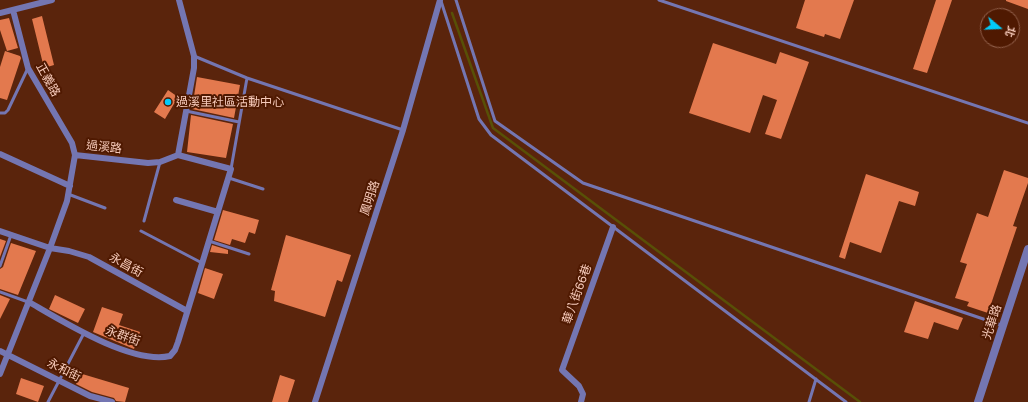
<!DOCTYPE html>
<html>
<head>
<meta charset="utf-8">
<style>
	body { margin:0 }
	#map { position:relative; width:1028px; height:402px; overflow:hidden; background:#5a240c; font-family:"Golos Text","Noto Sans TC",sans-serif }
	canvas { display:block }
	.north { position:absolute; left:980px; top:8px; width:40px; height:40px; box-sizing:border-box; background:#4f1901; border:1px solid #92604b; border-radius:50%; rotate:109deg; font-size:11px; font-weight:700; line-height:16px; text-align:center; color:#f7cbbb }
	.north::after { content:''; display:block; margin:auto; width:14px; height:18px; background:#01cbf9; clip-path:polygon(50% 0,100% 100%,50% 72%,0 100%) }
</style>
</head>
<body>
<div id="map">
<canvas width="1028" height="402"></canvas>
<div class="north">北</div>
</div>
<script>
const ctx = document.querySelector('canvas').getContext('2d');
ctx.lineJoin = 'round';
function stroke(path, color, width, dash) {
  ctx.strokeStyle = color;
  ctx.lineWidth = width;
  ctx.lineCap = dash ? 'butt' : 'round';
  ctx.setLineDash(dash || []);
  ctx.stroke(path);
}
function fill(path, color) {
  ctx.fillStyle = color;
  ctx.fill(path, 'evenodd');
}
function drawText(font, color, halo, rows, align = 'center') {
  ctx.font = font + ' "Golos Text","Noto Sans TC",sans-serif';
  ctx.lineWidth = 4;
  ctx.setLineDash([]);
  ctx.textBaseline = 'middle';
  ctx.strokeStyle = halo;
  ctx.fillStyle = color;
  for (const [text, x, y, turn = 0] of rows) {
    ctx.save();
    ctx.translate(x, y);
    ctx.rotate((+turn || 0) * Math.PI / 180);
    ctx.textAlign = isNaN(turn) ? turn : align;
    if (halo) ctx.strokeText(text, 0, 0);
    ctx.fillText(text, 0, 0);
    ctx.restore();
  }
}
stroke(new Path2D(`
	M452 13 493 128 860 402`), '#585007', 2.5);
fill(new Path2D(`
	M805 0H854L840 39 825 34 824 37 796 28Z
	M936 0H952L927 73 913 69Z
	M1006 0H1028V9L1006 1Z
	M42 16 54 65 44 68 32 19Z
	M9 18 18 48 7 51 0 30V20Z
	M713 43 776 64 780 52 809 62 781 139 765 134 777 100 763 95 750 133 689 113Z
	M5 51 20 56 21 58 7 100 0 98V67Z
	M197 77 240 85 234 118 192 109Z
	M168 90 178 97 165 119 154 112Z
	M191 115 233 124 226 158 187 152Z
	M1004 170 1028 178V183L1013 226 1017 227 988 313 967 306 969 302 955 298 967 264 960 262 977 213 988 217Z
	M866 174 919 192 915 206 899 201 881 253 850 242 845 259 839 257Z
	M223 210 259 220 255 234 249 232 245 243 232 239 230 245 214 240Z
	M286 235 351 255 342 282 337 280 325 317 274 301 275 291 271 290Z
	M0 239 6 241 0 257Z
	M11 243 36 251 18 295 0 289V269L3 267Z
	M212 245 228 250V254L210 252Z
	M205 268 223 274 214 299 198 293Z
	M0 295 10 299 0 319Z
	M55 295 85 309 78 323 49 309Z
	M915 301 963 318 958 330 934 322 928 339 904 332Z
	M102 307 123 314 119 325 140 332 134 349 93 332Z
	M79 373 129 388 125 402 116 401 114 398 92 392 76 384Z
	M280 375 295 380 288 402H272Z
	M21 378 44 386 38 402 16 394Z`), '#e3794e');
stroke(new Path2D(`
	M456 0 495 121 583 183 1001 325
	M659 0 1028 123
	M441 1 479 119 491 135 846 402
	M194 56 247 78 403 130
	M186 111 239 122
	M0 113H5L8 110 28 68
	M231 169 247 78
	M229 178 263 189
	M68 194 105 208
	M144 221 160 162
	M141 231 202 263
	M209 241 249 254
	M0 266 11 235
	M0 292 28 302
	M48 402 84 333
	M809 402 816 379`), '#7476b2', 3);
stroke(new Path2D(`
	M13 10 28 68 72 143 75 155
	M0 13 52 0
	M0 154 70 186
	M176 200 218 212
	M0 231 50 248 69 251 89 257 187 311
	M29 302C62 321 132 365 170 356L175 350 178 342 231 169 178 155
	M0 351 90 396 112 402
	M0 374 50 248 67 201 75 155 148 163 160 162 178 155 194 68V56L179 0
	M315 402 403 130 440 0
	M581 402 583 394 579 386 562 370 613 227`), '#7476b2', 6);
stroke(new Path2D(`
	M978 402 1028 249`), '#7476b2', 8);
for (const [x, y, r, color] of [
	[168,102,4,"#01cbf9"]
]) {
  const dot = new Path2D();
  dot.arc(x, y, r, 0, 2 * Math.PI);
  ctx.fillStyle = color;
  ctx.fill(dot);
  stroke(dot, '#4f1901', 1.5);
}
drawText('12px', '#f7cbbb', '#4f1901', [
	["正義路",48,80,61],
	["過溪路",104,147,6],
	["鳳明路",370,198,-72],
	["永昌街",126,265,29],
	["華八街66巷",577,294,-70],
	["光華路",992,322,-72],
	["永群街",123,336,20],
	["永和街",64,370,27]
]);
drawText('12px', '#f7cbbb', '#4f1901', [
	["過溪里社區活動中心",176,102]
], 'left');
</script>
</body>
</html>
